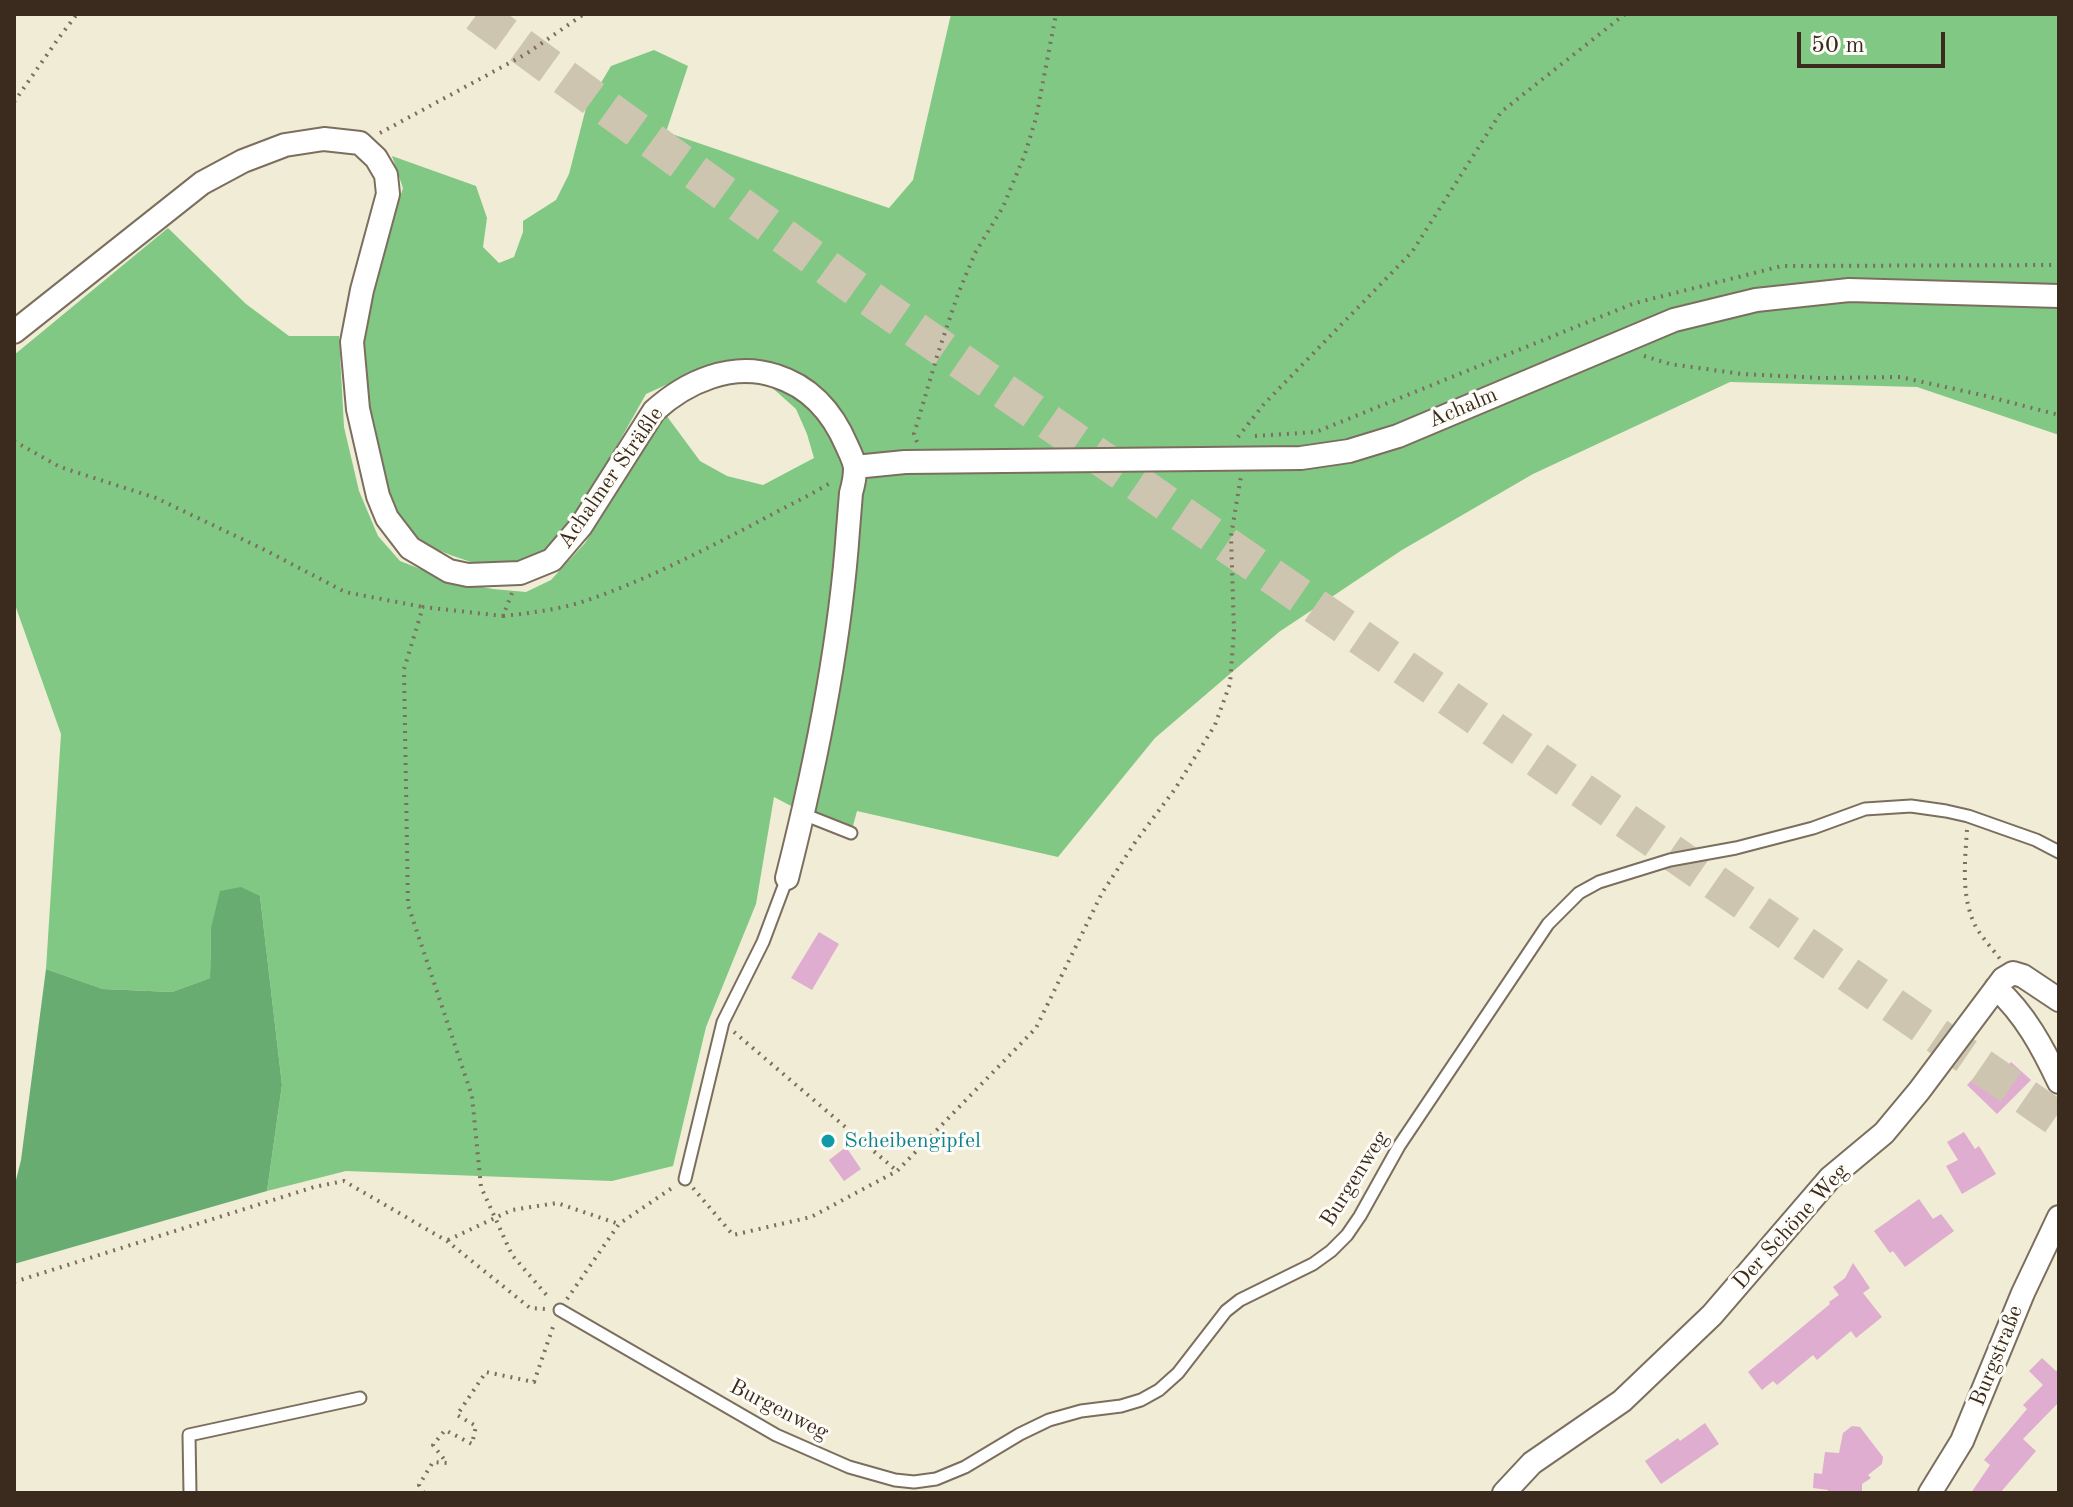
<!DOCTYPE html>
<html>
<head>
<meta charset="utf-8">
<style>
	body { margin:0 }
	#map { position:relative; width:2073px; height:1507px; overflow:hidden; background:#f1ecd5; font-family:"Old Standard TT",serif }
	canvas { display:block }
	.frame { position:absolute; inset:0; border:16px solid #3b2a1e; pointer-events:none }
	.scale { position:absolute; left:1797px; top:32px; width:148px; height:36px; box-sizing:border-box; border:4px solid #3b2a1e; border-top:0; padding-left:10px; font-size:24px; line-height:28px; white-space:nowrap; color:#3b2a1e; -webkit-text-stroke:6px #fdfcf7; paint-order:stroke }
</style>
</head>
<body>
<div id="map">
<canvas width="2073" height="1507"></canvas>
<div class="frame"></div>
<div class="scale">50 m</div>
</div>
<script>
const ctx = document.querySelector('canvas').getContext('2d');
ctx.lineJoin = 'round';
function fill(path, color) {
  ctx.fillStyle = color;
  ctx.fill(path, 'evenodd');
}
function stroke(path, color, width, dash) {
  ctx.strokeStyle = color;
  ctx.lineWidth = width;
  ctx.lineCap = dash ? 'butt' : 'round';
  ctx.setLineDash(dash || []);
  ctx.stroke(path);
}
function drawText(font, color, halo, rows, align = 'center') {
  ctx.font = font + ' "Old Standard TT",serif';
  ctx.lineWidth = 6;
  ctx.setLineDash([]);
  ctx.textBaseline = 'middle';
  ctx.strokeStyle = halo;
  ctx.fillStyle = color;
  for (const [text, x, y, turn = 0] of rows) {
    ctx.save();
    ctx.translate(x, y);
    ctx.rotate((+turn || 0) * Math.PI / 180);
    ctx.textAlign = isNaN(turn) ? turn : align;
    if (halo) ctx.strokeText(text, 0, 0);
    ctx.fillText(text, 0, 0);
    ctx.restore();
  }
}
fill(new Path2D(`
	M951 14H2059V435L1917 387 1730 382 1533 474 1402 550 1279 632 1155 738 1058 857 857 811 850 837 774 797 756 904 706 1027 673 1166 612 1181 346 1171 267 1191 282 1085 260 896 211 928 210 978 172 992 103 989 46 969 61 734 14 602V355L168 228 246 304 289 336H339L344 427 359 491 378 536 400 561 451 581 493 589 526 592 551 580 585 543 666 415 700 461 727 476 763 485 814 458 807 434 796 409 768 384 777 367 750 359 714 363 646 394 574 522 550 556 519 567H486L453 556 418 542 395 517 379 472 360 346 373 284 403 188 392 156 476 186 487 218 483 247 499 263 514 257 523 232V221L556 200 569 174 586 108 611 66 654 50 688 66 666 132 889 208 913 180Z`), '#80c884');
fill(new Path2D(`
	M241 887 260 896 282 1085 267 1191 14 1264V1188L21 1160 46 969 103 989 172 992 210 978 211 928 220 891Z`), '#68ac72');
fill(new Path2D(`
	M819 932 839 944 812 990 791 978Z
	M2011 1062 2031 1080 1997 1114 1967 1085 1987 1064 1999 1075Z
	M1964 1132 1975 1149 1979 1146 1996 1174 1962 1194 1946 1166 1958 1160 1947 1142Z
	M846 1147 861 1169 844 1181 829 1160Z
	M1919 1199 1933 1219 1941 1214 1954 1231 1905 1267 1893 1251 1890 1253 1874 1231Z
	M1853 1263 1870 1288 1863 1293 1882 1317 1856 1338 1851 1331 1817 1360 1813 1355 1777 1385 1773 1381 1762 1390 1748 1372 1830 1304 1829 1302 1839 1295 1833 1287 1845 1278Z
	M2042 1358 2056 1371 2059 1369V1402L2023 1439 2036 1451 2000 1493H1971L1990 1465 1984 1460 2027 1409 2023 1405 2043 1385 2029 1371Z
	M1705 1423 1719 1444 1661 1484 1645 1461 1678 1438 1680 1441Z
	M1852 1426 1860 1427 1883 1457 1882 1464 1868 1475 1871 1478 1862 1484V1492L1827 1493 1828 1490 1813 1488 1814 1473 1822 1474 1825 1452 1839 1453 1843 1433Z`), '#deadcf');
stroke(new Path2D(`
	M477 14 862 293 2059 1120`), '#cdc5b0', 36, [36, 18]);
const lane = new Path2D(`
	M803 814 851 833
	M685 1179 723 1022 763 942 787 878
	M560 1310 776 1435 849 1467 895 1480 914 1482 936 1479 965 1467 1020 1434 1049 1420 1081 1411 1121 1406 1141 1400 1159 1390 1178 1373 1226 1311 1240 1300 1313 1264 1331 1251 1347 1235 1360 1216 1399 1146 1548 924 1579 893 1599 882 1670 860 1736 848 1813 828 1865 809 1911 806 1946 811 1968 816 2036 840 2059 852
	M190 1493 189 1435 360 1398`);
const street = new Path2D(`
	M14 332 202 183 243 161 285 145 324 139 360 143 376 158 386 175 388 194 362 290 352 342 358 409 378 496 387 518 410 548 449 571 468 575 520 573 552 560 581 526 654 411C686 382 732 361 776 376 811 387 833 413 847 446 850 453 855 462 855 469 855 477 853 486 851 493 850 505 849 517 848 530 840 647 816 764 787 878
	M855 467 905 462 1301 458 1349 451 1398 436 1674 320 1756 300 1849 290 2059 296
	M1996 988C2025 1014 2043 1048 2059 1082
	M1504 1493 1532 1463 1622 1401 1712 1315 1830 1178 1884 1133 1919 1091 2003 979 2013 973 2023 976 2059 1000
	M1930 1493 1962 1441 2023 1293 2059 1217`);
stroke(lane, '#7b6e5e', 15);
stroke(street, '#7b6e5e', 26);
stroke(new Path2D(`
	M14 102 58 39 77 14
	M380 133 526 54 584 14
	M1644 356 1670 364 1742 374 1822 378 1900 377 1982 395 2059 415
	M1255 436 1316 432 1635 303 1782 266 2059 265
	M1238 437 1264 404 1412 252 1501 112 1625 14
	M14 441 60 467 156 498 265 550 345 592 423 607
	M917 442 914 434 938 353 958 294 975 253 1003 207 1025 154 1036 118 1056 14
	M512 593 503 616 423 607 404 669 408 905 472 1096 481 1187 512 1255 550 1299
	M503 616C530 613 556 610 582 602 642 582 700 552 756 523 781 509 807 497 832 482
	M1967 830C1965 861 1961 894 1974 923 1980 936 1992 948 2000 959
	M734 1032 897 1171
	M693 1188 733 1235 811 1217 897 1171 1036 1028 1102 893 1136 841 1175 789 1215 725 1230 684 1234 631 1231 536 1241 476
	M448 1240 512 1210 557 1203 619 1224
	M14 1282 314 1187 344 1181 447 1241 530 1308 545 1309
	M567 1299 619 1224 672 1188
	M424 1493 419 1485 433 1462 447 1463 433 1445 445 1430 472 1444 476 1426 457 1415 486 1372 534 1382 554 1324`), '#7b6e5e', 4, [2, 6]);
stroke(lane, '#fff', 11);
stroke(street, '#fff', 22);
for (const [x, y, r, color] of [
	[828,1141,8,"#0f9aa8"]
]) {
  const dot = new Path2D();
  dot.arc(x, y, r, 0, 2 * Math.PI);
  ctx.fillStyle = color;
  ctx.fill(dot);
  stroke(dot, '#fdfcf7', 3);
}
drawText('22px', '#3b2a1e', '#fdfcf7', [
	["Achalm",1463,408,-23],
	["Achalmer Sträßle",611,478,-55],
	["Burgenweg",1355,1179,-58],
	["Der Schöne Weg",1791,1227,-48],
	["Burgstraße",1997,1356,-68],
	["Burgenweg",779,1410,27]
]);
drawText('22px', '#0d838f', '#fdfcf7', [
	["Scheibengipfel",844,1141]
], 'left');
</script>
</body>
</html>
